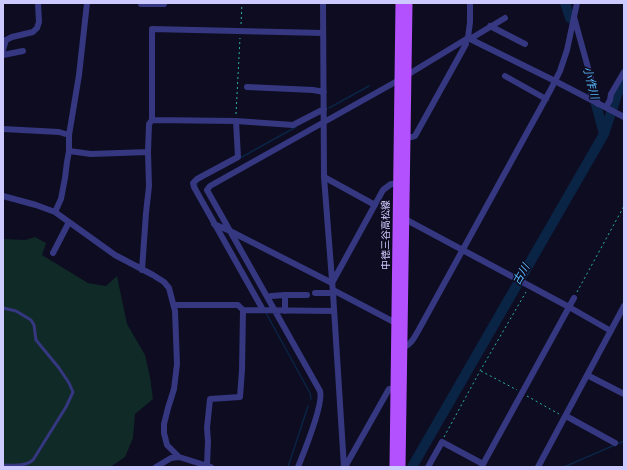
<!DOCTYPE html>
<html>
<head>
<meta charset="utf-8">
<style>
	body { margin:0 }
	#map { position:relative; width:627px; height:470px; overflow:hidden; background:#0e0c20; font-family:"Titillium Web",sans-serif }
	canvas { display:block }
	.frame { position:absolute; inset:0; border:4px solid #cdcaff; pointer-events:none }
</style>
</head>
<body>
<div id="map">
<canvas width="627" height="470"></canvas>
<div class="frame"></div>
</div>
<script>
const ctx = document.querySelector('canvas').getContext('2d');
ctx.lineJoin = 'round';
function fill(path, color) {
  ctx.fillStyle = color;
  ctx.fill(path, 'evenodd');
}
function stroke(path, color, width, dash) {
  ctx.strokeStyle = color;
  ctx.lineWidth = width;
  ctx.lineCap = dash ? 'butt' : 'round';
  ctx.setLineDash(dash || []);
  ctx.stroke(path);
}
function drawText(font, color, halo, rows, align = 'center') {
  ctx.font = font + ' "Titillium Web","Noto Sans JP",sans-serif';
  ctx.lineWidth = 3;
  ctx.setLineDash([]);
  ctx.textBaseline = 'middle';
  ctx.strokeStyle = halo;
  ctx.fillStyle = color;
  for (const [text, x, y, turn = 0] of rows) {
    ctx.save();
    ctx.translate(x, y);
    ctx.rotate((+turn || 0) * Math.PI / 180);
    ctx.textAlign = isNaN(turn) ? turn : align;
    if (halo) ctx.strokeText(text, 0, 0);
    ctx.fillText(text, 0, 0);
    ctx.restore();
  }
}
fill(new Path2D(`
	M35 237 46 243 42 255 88 283 106 286 117 276 127 324 145 355 150 377 153 399 135 414 133 438 125 457 110 467H3V239L25 240Z`), '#0f2a27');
stroke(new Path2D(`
	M329 108 369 86
	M240 158 296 127
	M197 188V183L200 180
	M266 313 310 393 311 399
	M288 467 308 406
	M564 467 624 441`), '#0a2445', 1.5);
stroke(new Path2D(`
	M565 3 570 18
	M593 93 604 134
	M412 467 604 134 617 95 624 80`), '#0a2445', 10);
stroke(new Path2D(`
	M241 24 242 3
	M236 114 240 38
	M577 292 624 206
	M481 371 517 390
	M527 396 559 414
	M444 437 480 371 526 292`), '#29b4a3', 1, [2, 3]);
stroke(new Path2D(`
	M3 308 16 311 31 320 34 325 36 340 59 368 69 383 73 392 66 407 33 460C25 467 13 465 3 465`), '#353780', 3);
stroke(new Path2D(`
	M323 3 324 177 333 293 344 467
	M141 4H164V3
	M574 17 598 104
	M490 26 525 44
	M468 38 470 22V3
	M470 39 505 18
	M3 50 6 40 12 37 33 32 37 28 39 22 38 3
	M3 55 23 51
	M505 76 546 99
	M247 87 313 90 324 92
	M606 107 610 100 611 94 624 72
	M152 120 236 121 293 125 324 109
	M236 121 238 157 197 179 193 183 194 187 263 310
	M3 129 59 132 69 135
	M402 137H412L415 136 466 44 465 40
	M69 151 91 154 148 152
	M324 177 375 205
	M3 196 36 205 55 212 115 255 153 275 164 282 169 288 175 311 177 364 174 389 168 408 164 424V433L167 445 179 457 211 467
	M55 212 61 199 65 178 67 162 69 151V135L79 75 87 3
	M403 218 569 307 611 331
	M214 224 230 231 332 283 383 190 391 184H400
	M53 253 69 222
	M142 270 146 213 149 186 148 152 149 124 152 120V29L323 33
	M333 290 392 321 397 322
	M315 293H333
	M271 296 285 295
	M174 305H238L243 310 334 311
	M285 311V295H307
	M400 348C409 347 413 340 417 333L551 89 560 71 567 50 577 3
	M587 375 624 394
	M566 416 615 443
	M207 466 208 441 207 428 210 399 240 397 242 370 243 310
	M482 466 574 298
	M156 467 171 458 179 457
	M298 467C304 452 324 404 320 391L207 190 210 186 399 80 468 38 555 81 624 117
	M345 467 389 389H397
	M428 467 442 442 483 464
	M538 467 624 306`), '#353780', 6);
stroke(new Path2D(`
	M394 467 400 3
	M401 467 408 3`), '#b451ff', 9);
drawText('10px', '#cdcaff', '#0e0c20', [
	["中徳三谷高松線",387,235,-90]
]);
drawText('italic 11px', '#58bcff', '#0e0c20', [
	["小作川",590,83,75],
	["古川",522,275,-60]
]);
</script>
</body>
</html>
